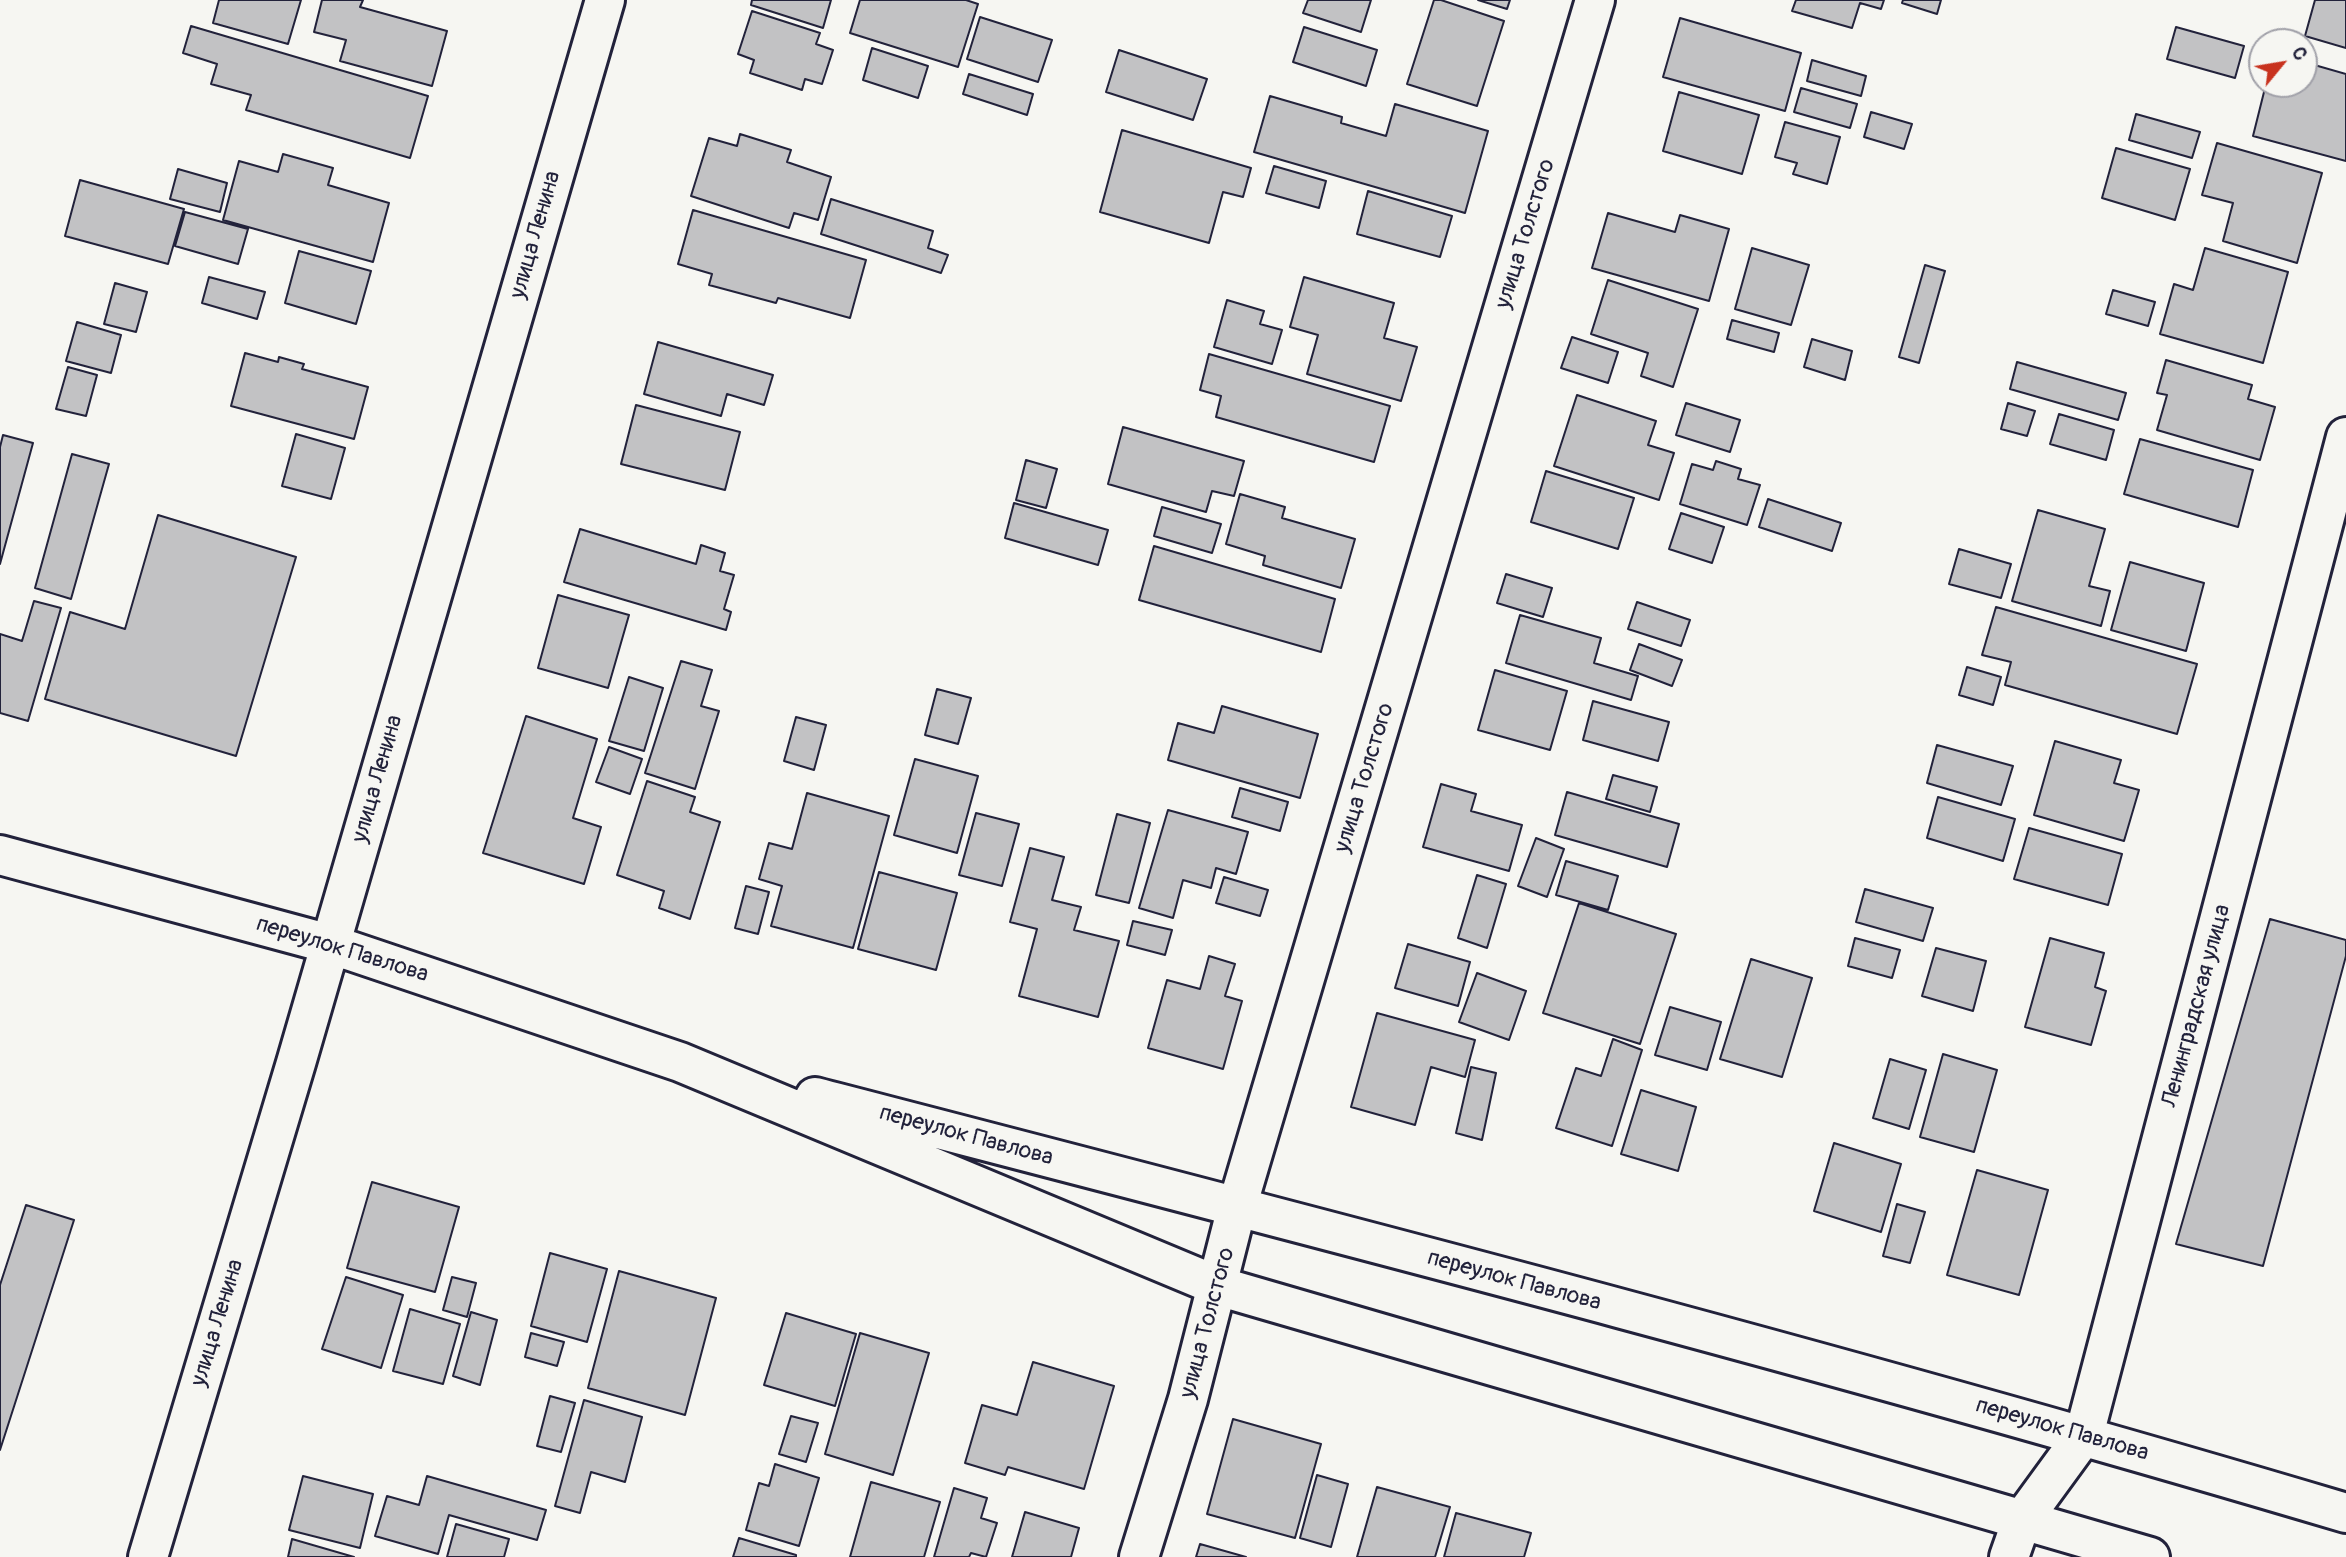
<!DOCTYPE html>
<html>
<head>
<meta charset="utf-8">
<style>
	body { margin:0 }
	#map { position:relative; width:2346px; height:1557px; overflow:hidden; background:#f6f6f2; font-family:Pangolin,sans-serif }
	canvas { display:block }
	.north { position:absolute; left:2248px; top:28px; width:70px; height:70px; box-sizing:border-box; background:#f6f6f2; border:2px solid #a1a1a9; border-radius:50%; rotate:60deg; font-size:19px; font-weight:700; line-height:28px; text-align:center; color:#22223b }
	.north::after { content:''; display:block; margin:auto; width:24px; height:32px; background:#c8321e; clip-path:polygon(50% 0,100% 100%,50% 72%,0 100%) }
</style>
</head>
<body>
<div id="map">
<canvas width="2346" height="1557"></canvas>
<div class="north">С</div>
</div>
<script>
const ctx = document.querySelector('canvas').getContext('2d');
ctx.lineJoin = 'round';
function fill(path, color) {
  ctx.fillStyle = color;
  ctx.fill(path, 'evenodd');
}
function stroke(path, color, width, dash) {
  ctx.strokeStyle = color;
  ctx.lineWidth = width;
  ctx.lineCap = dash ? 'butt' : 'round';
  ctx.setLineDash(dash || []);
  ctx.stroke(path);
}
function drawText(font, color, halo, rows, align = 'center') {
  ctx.font = font + ' Pangolin,sans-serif';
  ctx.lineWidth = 5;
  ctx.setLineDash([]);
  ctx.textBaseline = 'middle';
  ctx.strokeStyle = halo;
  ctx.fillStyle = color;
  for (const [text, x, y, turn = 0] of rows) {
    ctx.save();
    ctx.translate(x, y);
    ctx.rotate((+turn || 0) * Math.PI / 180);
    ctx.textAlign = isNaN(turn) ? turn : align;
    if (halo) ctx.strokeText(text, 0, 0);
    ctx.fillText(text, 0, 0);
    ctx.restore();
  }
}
const building = new Path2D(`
	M219 0H301L288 44 213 23Z
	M322 0H363L360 7 447 31 432 86 340 61 346 40 314 32Z
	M752 0H831L823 28 751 5Z
	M860 0H966L978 4 958 67 850 33Z
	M1308 0H1371L1361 32 1303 13Z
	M1434 0H1441L1504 21 1477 106 1407 84Z
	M1478 0H1510L1507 9Z
	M1796 0H1884L1881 9 1860 3 1852 28 1792 11Z
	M1903 0H1941L1937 14 1902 3Z
	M2315 0H2346V48L2305 36Z
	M752 11 820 33 816 44 833 50 822 84 805 79 802 90 750 73 754 60 738 54Z
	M980 17 1052 40 1038 82 967 59Z
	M1680 18 1801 53 1785 111 1663 77Z
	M191 26 428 96 410 158 246 110 251 95 211 84 217 64 183 53Z
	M1304 27 1377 50 1366 86 1293 62Z
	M2176 27 2244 46 2235 78 2167 59Z
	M872 48 928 66 918 98 863 80Z
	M1119 50 1207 79 1193 120 1106 92Z
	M1812 60 1866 76 1861 96 1807 81Z
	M2304 62 2346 74V161L2253 136 2266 84H2304Z
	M969 74 1033 94 1027 115 963 94Z
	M1801 88 1857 104 1850 128 1794 112Z
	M1679 92 1759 115 1742 174 1663 151Z
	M1270 96 1342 117 1341 123 1386 136 1395 104 1488 131 1465 213 1254 152Z
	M1871 112 1912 124 1904 149 1864 137Z
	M2136 114 2200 132 2192 158 2129 140Z
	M1785 122 1840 137 1827 184 1793 174 1797 163 1775 157Z
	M1122 130 1251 168 1243 197 1223 192 1209 243 1100 212Z
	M740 134 791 150 787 162 831 177 818 220 794 213 789 228 691 196 709 138 737 146Z
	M2217 143 2322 173 2297 263 2223 241 2233 203 2202 195Z
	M2116 148 2190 169 2175 220 2102 198Z
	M283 154 333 168 328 185 389 203 373 262 223 220 239 161 278 172Z
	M1274 166 1326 181 1319 208 1266 193Z
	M178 169 227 183 220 212 170 199Z
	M80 180 184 209 168 264 65 236Z
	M1368 191 1452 216 1440 257 1357 234Z
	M831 199 933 231 928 248 948 255 941 273 821 234Z
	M693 210 866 260 850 318 778 298 776 303 709 285 712 274 678 264Z
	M185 212 248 229 238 264 175 246Z
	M1608 213 1675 232 1680 215 1729 229 1709 301 1592 268Z
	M1752 248 1809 265 1791 325 1735 309Z
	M2205 248 2288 272 2263 363 2160 334 2174 284 2193 290Z
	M299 251 371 271 356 324 285 303Z
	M1925 265 1945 271 1919 363 1899 357Z
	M209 277 265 292 257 319 202 303Z
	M1304 277 1394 303 1384 338 1417 347 1401 401 1307 374 1318 335 1290 327Z
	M1608 280 1698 309 1673 387 1641 376 1648 353 1591 334Z
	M115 283 147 292 136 332 104 324Z
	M2113 290 2155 302 2148 326 2106 314Z
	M1227 300 1264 311 1260 324 1282 330 1272 364 1214 347Z
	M1732 320 1779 333 1774 352 1727 339Z
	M77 322 121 335 111 373 66 361Z
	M1572 337 1618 352 1608 383 1561 368Z
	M1812 339 1852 351 1845 380 1804 367Z
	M658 342 773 375 764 405 727 394 721 416 644 394Z
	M245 353 278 362 279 357 304 364 302 369 368 387 354 439 231 406Z
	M1209 354 1390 406 1374 462 1216 417 1221 396 1200 390Z
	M2166 360 2252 385 2248 399 2275 407 2260 460 2157 430 2167 395 2157 393Z
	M2017 362 2126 393 2118 420 2010 389Z
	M68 367 97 375 86 416 56 409Z
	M1577 395 1656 421 1648 445 1674 453 1659 500 1554 466Z
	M1686 403 1740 420 1730 452 1676 435Z
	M2008 403 2035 411 2027 436 2001 429Z
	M636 405 740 432 725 490 621 464Z
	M2059 414 2114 430 2106 460 2050 444Z
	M1123 427 1244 461 1234 496 1212 491 1206 512 1108 484Z
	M296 434 345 448 331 499 282 486Z
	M3 435 33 443 0 564V447Z
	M2140 439 2253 470 2238 527 2124 494Z
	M72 454 109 464 71 599 35 588Z
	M1026 460 1057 469 1046 508 1016 500Z
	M1716 461 1741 469 1738 479 1760 485 1747 525 1680 504 1692 464 1713 470Z
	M1546 471 1634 498 1618 549 1531 522Z
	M1240 494 1285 507 1282 518 1355 539 1341 588 1263 565 1265 556 1226 544Z
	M1768 499 1841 523 1832 551 1759 527Z
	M1014 503 1108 530 1098 565 1005 538Z
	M1162 507 1221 524 1212 553 1154 536Z
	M2038 510 2105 529 2089 586 2110 591 2101 626 2012 601Z
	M1681 513 1724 527 1712 563 1669 549Z
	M158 515 296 557 236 756 45 699 70 612 125 629Z
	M580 529 696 564 701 545 725 553 720 571 734 575 724 609 731 612 726 630 564 582Z
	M1154 546 1335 599 1321 652 1139 600Z
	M1959 549 2011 564 2001 598 1949 584Z
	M2130 562 2204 583 2186 651 2111 630Z
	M1506 574 1552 588 1543 617 1497 603Z
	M558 595 629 615 608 688 538 668Z
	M34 601 61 608 28 721 0 713V634L22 641Z
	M1637 602 1690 620 1681 646 1628 629Z
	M1996 607 2197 664 2177 734 2005 685 2011 662 1982 655Z
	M1520 615 1601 638 1594 663 1638 676 1631 700 1506 663Z
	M1639 644 1682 660 1672 686 1630 670Z
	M681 661 712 670 701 706 719 711 695 789 645 773Z
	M1967 667 2001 677 1993 705 1959 695Z
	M1495 670 1567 691 1550 750 1478 730Z
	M629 677 663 688 644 751 609 741Z
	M937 689 971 698 958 744 925 735Z
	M1593 701 1669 722 1658 761 1583 740Z
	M1222 706 1318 734 1300 798 1168 760 1178 723 1214 733Z
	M526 716 597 739 573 818 601 827 584 884 483 853Z
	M796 717 826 725 814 770 784 761Z
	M2055 741 2121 760 2114 783 2139 790 2124 841 2034 815Z
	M1937 745 2013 766 2001 805 1927 783Z
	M609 747 642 759 630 794 596 782Z
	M915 759 978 776 957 853 894 835Z
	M1613 775 1657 787 1650 812 1606 799Z
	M647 781 695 797 690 812 720 822 690 919 659 908 664 891 617 875Z
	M1441 784 1476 794 1471 811 1522 825 1509 871 1423 847Z
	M1240 788 1288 802 1280 831 1232 817Z
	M1567 792 1679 824 1667 867 1555 835Z
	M807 793 889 816 853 948 771 926 782 886 759 879 769 843 792 849Z
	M1938 797 2015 819 2003 861 1927 838Z
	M1168 810 1248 832 1236 874 1216 868 1211 888 1183 880 1173 918 1139 908Z
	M976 813 1019 824 1002 886 959 875Z
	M1117 814 1150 823 1129 903 1096 895Z
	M2029 828 2122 854 2108 905 2014 879Z
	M1536 838 1564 849 1547 897 1518 886Z
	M1030 848 1064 857 1052 900 1081 907 1074 930 1119 941 1098 1017 1019 996 1037 929 1010 922Z
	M1566 861 1618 876 1608 910 1556 895Z
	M879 872 957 893 936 970 858 949Z
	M1477 875 1506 884 1487 948 1458 938Z
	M1224 877 1268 890 1260 916 1216 903Z
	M746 886 769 892 758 934 735 928Z
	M1865 889 1933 908 1923 941 1856 922Z
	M1579 903 1676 934 1640 1044 1543 1013Z
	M2270 919 2346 940V956L2263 1266 2176 1244Z
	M1133 921 1172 930 1165 955 1127 945Z
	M1855 938 1900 950 1892 978 1848 966Z
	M2050 938 2104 953 2095 987 2106 991 2091 1045 2025 1027Z
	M1408 944 1470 962 1458 1006 1395 988Z
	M1936 948 1986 961 1973 1011 1922 996Z
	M1209 956 1235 964 1225 996 1242 1001 1223 1069 1148 1048 1167 980 1200 989Z
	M1751 959 1812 978 1782 1077 1720 1059Z
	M1477 973 1526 991 1509 1040 1459 1022Z
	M1670 1007 1721 1022 1707 1070 1655 1055Z
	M1377 1013 1475 1040 1465 1077 1431 1067 1415 1125 1351 1107Z
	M1613 1039 1642 1050 1612 1146 1556 1128 1576 1068 1601 1076Z
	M1943 1054 1997 1070 1974 1152 1920 1137Z
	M1890 1059 1926 1070 1909 1129 1873 1118Z
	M1471 1067 1496 1073 1482 1140 1456 1133Z
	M1641 1090 1696 1107 1678 1171 1621 1154Z
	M1834 1143 1901 1164 1881 1232 1814 1211Z
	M1977 1170 2048 1190 2019 1295 1947 1275Z
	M372 1182 459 1207 435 1292 347 1268Z
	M1897 1204 1925 1212 1910 1263 1883 1256Z
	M26 1205 74 1220 0 1450V1285Z
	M550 1253 607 1269 587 1342 531 1326Z
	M619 1271 716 1298 685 1415 588 1388Z
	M346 1277 403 1295 381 1368 322 1349Z
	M452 1277 476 1283 467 1317 443 1310Z
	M410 1309 460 1324 443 1384 393 1371Z
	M471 1312 497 1320 480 1385 453 1376Z
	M786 1313 856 1334 835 1406 764 1385Z
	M531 1333 564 1342 557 1366 525 1357Z
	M860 1333 929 1353 893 1475 825 1454Z
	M1033 1362 1114 1386 1084 1489 1008 1467 1005 1475 965 1463 982 1405 1017 1415Z
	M550 1396 575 1403 561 1452 537 1446Z
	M584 1400 642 1417 625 1482 591 1472 580 1513 555 1506Z
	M791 1416 818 1423 806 1462 779 1454Z
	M1233 1419 1321 1444 1295 1538 1207 1514Z
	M775 1464 819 1478 799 1546 746 1530 759 1483 769 1486Z
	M1317 1475 1348 1484 1331 1547 1300 1538Z
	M303 1476 373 1494 360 1548 289 1530Z
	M427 1476 546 1510 537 1540 449 1515 438 1554 375 1536 387 1496 419 1505Z
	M871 1482 940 1502 924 1557H850Z
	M1377 1487 1450 1507 1435 1557H1357Z
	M954 1488 987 1498 981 1518 997 1523 986 1557 971 1553 969 1557H934Z
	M1025 1512 1079 1528 1071 1557H1012Z
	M1456 1513 1531 1533 1524 1557H1444Z
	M456 1524 509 1539 504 1557H447Z
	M739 1538 796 1555V1557H733Z
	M292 1539 354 1557H288Z
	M1200 1544 1246 1557H1196Z`);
fill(building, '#c2c2c4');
stroke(building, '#22223b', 2);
const street = new Path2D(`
	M0 855 330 944
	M1139 1557 1188 1399 1237 1207 1595 0
	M2009 1557 2022 1520 2084 1435 2346 437`);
const secondary = new Path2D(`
	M330 944 680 1062 1218 1286 2150 1557
	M815 1097C1327 1230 1839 1362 2346 1513
	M148 1557 296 1063 605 0`);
stroke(street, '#22223b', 44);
stroke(secondary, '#22223b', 44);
stroke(street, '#f6f6f2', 38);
stroke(secondary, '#f6f6f2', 38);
drawText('23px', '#22223b', '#f6f6f2', [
	["улица Толстого",1526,234,-73],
	["улица Ленина",536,235,-74],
	["улица Толстого",1365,778,-73],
	["улица Ленина",378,779,-74],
	["переулок Павлова",342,950,17],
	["Ленинградская улица",2197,1006,-75],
	["переулок Павлова",966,1136,15],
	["переулок Павлова",1514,1281,15],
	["улица Ленина",218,1323,-73],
	["улица Толстого",1208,1323,-75],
	["переулок Павлова",2062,1430,16]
]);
</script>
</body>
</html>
